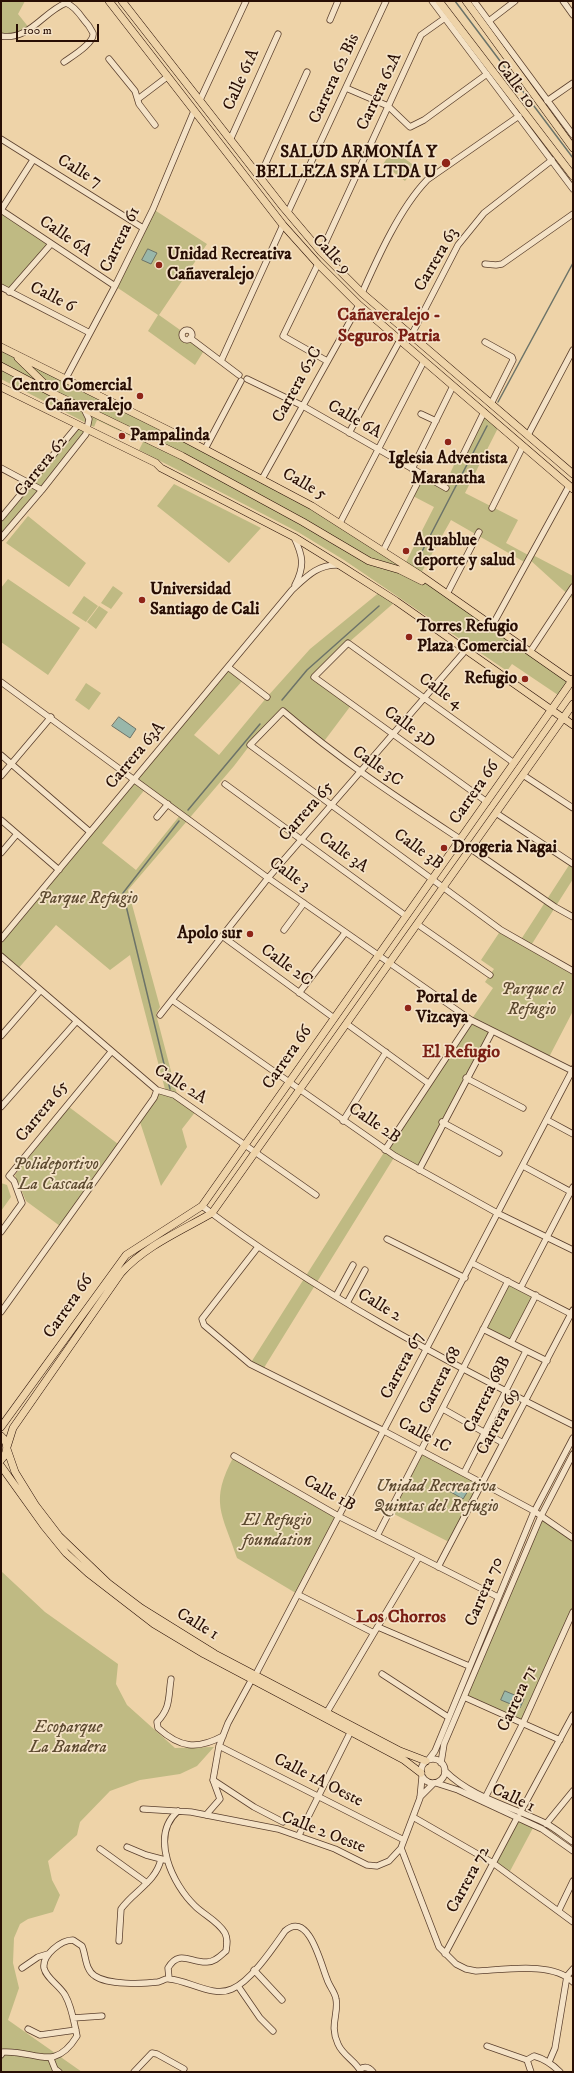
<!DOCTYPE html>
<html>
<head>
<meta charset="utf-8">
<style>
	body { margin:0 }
	#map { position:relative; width:574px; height:2073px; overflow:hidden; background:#eed3a8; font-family:"IM FELL DW Pica",serif }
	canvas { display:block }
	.frame { position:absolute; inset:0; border:2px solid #280e04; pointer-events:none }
	.scale { position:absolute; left:16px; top:24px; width:83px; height:18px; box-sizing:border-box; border:2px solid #280e04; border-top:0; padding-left:5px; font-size:12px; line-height:14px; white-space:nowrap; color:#280e04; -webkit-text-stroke:3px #f4e2c6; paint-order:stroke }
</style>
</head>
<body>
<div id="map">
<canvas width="574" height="2073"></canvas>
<div class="frame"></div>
<div class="scale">100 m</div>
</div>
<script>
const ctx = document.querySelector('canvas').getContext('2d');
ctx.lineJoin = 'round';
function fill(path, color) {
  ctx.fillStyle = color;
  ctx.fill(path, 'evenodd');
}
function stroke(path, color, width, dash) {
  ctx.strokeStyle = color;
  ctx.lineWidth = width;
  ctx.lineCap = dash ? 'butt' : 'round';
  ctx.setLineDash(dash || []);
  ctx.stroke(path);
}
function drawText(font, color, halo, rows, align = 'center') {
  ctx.font = font + ' "IM FELL DW Pica",serif';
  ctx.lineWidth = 3.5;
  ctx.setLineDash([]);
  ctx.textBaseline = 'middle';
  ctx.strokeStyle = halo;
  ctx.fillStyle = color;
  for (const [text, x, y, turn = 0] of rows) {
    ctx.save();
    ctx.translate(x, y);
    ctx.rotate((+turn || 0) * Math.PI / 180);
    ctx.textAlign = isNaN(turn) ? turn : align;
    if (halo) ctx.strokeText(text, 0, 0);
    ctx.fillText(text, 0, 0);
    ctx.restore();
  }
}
fill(new Path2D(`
	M1 1H25L18 14 30 29 24 33 1 36Z
	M393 150 416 167 405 181 383 164Z
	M153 209 207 244 159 315 183 332 182 336 184 339 205 349 195 365 148 331 158 315 115 286Z
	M1 210 51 244 9 292 1 287Z
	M1 347 262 479 406 562 434 507 411 495 422 474 444 487 458 456 461 457 484 412 499 426 465 493 518 520 506 543 530 556 531 554 573 576V599L529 559 526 563 451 520 420 575 572 681 561 697 512 664 507 671 344 560 298 532 139 450 143 442 97 420 94 427 1 379Z
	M78 425 88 430 1 538V518Z
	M174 484 261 528 229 563 157 506Z
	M28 516 86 563 69 587 6 543Z
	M8 579 80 628 48 675 1 642V588Z
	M113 586 123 593 111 609 101 603Z
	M381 591 396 601 348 643 314 676 352 704 322 744 283 711 250 745 234 766 128 890 160 1007 156 1014 178 1098 196 1111 182 1129 187 1147 161 1186 139 1119 157 1090 166 1093 130 955 110 970 56 925 17 970 1 956V939L228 667 244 679 194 735 219 755 267 697 310 649ZM146 788 181 814 136 870 102 843Z
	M84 596 98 606 86 622 72 613Z
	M99 606 108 612 96 629 87 622Z
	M86 683 101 693 89 710 75 700Z
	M573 859V879L530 947 573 971V1011L548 1059 491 1032 419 1170 395 1156 262 1371 250 1364 428 1083 493 988 485 982 494 969 481 960 501 930 520 941Z
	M69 1107 118 1144 60 1226 26 1201 15 1175Z
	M1 1183 7 1185 11 1197 1 1211Z
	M508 1281 536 1295 511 1343 484 1329Z
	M421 1450 482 1483 451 1543 390 1512Z
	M234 1456 340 1517 299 1595 237 1558C222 1513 209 1502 234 1456Z
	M541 1516 573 1538V1612L523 1723 464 1697Z
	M1 1571 45 1612 118 1664 116 1684 127 1705 175 1748 214 1747 197 1766 180 1774 140 1780 110 1791 80 1822 77 1835 48 1861 52 1880 60 1895 53 1912 28 1919 20 1924 14 1938 13 1963 19 1988 8 2020 82 2072H1Z
	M517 1818 534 1826 509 1873 493 1863Z`), '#bfba83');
const water = new Path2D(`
	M148 249 157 253 151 264 142 260Z
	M119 717 136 729 130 738 112 726Z
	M454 1483 468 1491 463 1499 449 1491Z
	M505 1691 524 1699 520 1708 501 1700Z`);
fill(water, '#99b7aa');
stroke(water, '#6c7368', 1);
stroke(new Path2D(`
	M455 1 573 158
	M498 402 573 263
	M416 563 487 426
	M282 700 307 670 379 606
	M188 810 260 724
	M170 1089 123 893 179 821`), '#6c7368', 1.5);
const minor = new Path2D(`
	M432 1 573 189
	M474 1 573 135
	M563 1 573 15
	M330 20 338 1
	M489 21 515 1
	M1 36C29 41 43 12 66 3 73 5 79 13 84 20 87 23 91 29 93 33 95 43 71 57 64 62
	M109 59 135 91 139 104 155 125
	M346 88 388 106 410 127 424 120 487 74
	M138 99 167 77
	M200 100 246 1
	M547 101 573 83
	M231 138 278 34
	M1 139 143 228
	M260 176 307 72
	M1 210 115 286
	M1 210 33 160
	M288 212 386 1
	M321 252 421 35 445 18
	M318 264 283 336 327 361
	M485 264 496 265 502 264 573 214
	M1 287 90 333
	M9 292 51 244
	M362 293C378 257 400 208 427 180L519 116
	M182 335a5 5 0 1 1 10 0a5 5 0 1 1-10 0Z
	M411 336 458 245 484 213 552 160
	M190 338 239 375
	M485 342 512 357 513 360 491 404
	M221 361 283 225
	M66 378 115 286 153 209 194 111
	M247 379 303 406 446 488
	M421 414 436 421
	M349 433 400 340
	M528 435 573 350
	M205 449 241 381
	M462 457 484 412
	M1 468 42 490
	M412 469 453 386
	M262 479 359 305
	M492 508 523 446
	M1 518 78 425
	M340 523 424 361
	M294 537C303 556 305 566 295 585
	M1 538 42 490 86 434 89 419 84 409
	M383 551 422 474
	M447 594 479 532
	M492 626 569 486
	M530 652 573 587
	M228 667 267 697
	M1 682 268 878 471 1020 573 1071
	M1 755 90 832
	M523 775 573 808
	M1 776 51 717
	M225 784 406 916
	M487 802 314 677 348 643 514 763
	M496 813 573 864
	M157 817 168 804
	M1 820 59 870
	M460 839C398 798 340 760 283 711L250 745 501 930 573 971
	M471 849 555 907 573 917
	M1 853 17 834
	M417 924 490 975
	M284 930 304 903
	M222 936 334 1018
	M1 939 292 590C307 576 318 564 339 565
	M1 956 157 1090 174 1095 316 1195
	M299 993 345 933
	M172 1000 395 1156 499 1214 573 1250
	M160 1015 268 878 465 651
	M347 1024 428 1083
	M1 1036 40 991
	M466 1078 523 1108
	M1 1107 76 1022
	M547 1120 573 1134
	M343 1121 386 1052
	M442 1122 499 1153
	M385 1150 471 1020
	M523 1166 573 1193
	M419 1170 492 1032
	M202 1206C317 1293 444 1361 573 1425
	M1 1232 22 1203 14 1181 9 1176 111 1052
	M387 1239 465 1278
	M258 1247 202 1319 204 1325 250 1364 384 1431 482 1483 534 1511 573 1538
	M472 1263 573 1315
	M521 1287 573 1187
	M336 1296 353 1265
	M347 1303 365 1270
	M1 1312 154 1098 157 1090
	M483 1329 547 1361
	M511 1343 536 1295
	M443 1409 503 1443
	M234 1456 340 1517 498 1597
	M464 1473 526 1351
	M377 1536 508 1281
	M438 1567 573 1310
	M299 1595 374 1633
	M378 1627 469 1666
	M256 1674 573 1069
	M382 1674 448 1717
	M171 1679C168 1698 171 1707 157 1722L158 1728C180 1748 197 1750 223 1736
	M464 1697 560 1740
	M327 1712 419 1557
	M219 1746 404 1840
	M421 1771a12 12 0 1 1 24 0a12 12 0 1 1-24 0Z
	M429 1759 435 1751 533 1514 573 1438
	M441 1763 444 1744 541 1516 573 1454
	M445 1771C472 1798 511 1806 545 1823 555 1828 564 1836 573 1842
	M213 1780 254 1807 283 1822
	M436 1783 458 1790 542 1829 573 1851
	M420 1797 434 1783
	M485 1798 523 1723 573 1612
	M143 1809 191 1812 278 1829 335 1849 367 1865 377 1866 389 1861 401 1848 420 1798 422 1777
	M520 1813 573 1715
	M206 1815 220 1799 213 1780 219 1746 228 1723 252 1679
	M413 1817 493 1863 573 1922
	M546 1824 573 1791
	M299 1835 351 1731
	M127 1847 146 1855 165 1860
	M401 1848 439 1947 456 1964 466 1969 476 1971C503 1970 553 1961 573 1982
	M100 1849 147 1883
	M559 1910 573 1881
	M119 1941 121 1909C134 1891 156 1882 161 1859
	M445 1954 517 1818
	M22 1968 38 1957 48 1954
	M254 1970 282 2000
	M567 1976 573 1969
	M169 1978 168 1968C179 1949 191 1963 207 1962 215 1962 220 1956 226 1951 227 1944 228 1939 225 1933 218 1921 204 1915 195 1906 173 1885 149 1836 178 1811
	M238 1986 260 2018 273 2031
	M73 2018 102 2016
	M28 2029 40 2035 76 2030
	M487 2046 527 2060
	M1 2055 3 2052C36 2050 54 2073 77 2036 74 2022 72 2007 65 1995 59 1985 46 1978 44 1968 42 1955 61 1940 73 1940L82 1946C86 1955 85 1970 95 1976 108 1985 142 1984 158 1982 162 1981 166 1978 169 1979 188 1980 213 1998 232 1989 251 1981 273 1948 285 1931 309 1910 321 1965 327 1979 329 1986 335 1992 336 1999 339 2014 329 2025 338 2044 343 2056 356 2061 361 2072
	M51 2059 55 2069 59 2072
	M527 2060 534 2056C545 2059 552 2064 560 2072
	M527 2060 531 2072
	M549 2062 555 2048 567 1976
	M360 2069C365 2066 369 2067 373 2072
	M134 2072 152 2053 157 2054 184 2069`);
const major = new Path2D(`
	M109 1 283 225 318 264 359 305 573 489
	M122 1 283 207 321 252 362 293 573 474
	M439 1 573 176
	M466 1 573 148
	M1 347 178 435 312 506 420 575 573 682
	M18 358 51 390
	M1 366 56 395 182 456 303 522 369 561 400 570 422 581
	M1 387 156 463 161 468 294 537 341 566 396 601 573 725
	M1 1427 126 1255 202 1206 573 679
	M1 1436C9 1443 8 1453 1 1460
	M7 1447 13 1428 121 1273C145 1246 181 1231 212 1213L573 704
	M7 1449 15 1472 36 1506 59 1536 108 1583 141 1608 215 1654 400 1751 426 1761
	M1 1466 44 1526 66 1553 88 1573 154 1624 204 1654 404 1760 421 1773`);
stroke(minor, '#5a3f2d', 7);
stroke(major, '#280e04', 8);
stroke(minor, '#f4e2c6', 5.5);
stroke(major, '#eed3a8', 7);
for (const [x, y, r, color] of [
	[446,163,5,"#8f2418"],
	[159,265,4,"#8f2418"],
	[140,396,4,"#8f2418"],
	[122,436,4,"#8f2418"],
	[448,442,4,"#8f2418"],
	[406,551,4,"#8f2418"],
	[142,600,4,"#8f2418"],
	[409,637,4,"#8f2418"],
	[525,679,4,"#8f2418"],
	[444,848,4,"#8f2418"],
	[250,934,4,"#8f2418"],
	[408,1008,4,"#8f2418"]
]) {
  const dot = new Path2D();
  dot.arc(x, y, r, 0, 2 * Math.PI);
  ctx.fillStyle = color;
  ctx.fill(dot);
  stroke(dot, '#f4e2c6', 1.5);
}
drawText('17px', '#280e04', '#f4e2c6', [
	["Carrera 62 Bis",335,79,-65],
	["Calle 61A",242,80,-66],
	["Calle 10",515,85,53],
	["Carrera 62A",380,92,-65],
	["Calle 7",79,172,31],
	["Calle 6A",65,237,34],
	["Carrera 61",121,240,-64],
	["Calle 9",331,255,47],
	["Carrera 63",437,260,-60],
	["Calle 6",52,298,27],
	["Carrera 62C",298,385,-61],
	["Calle 6A",354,420,30],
	["Carrera 62",42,467,-51],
	["Calle 5",304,485,29],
	["Calle 4",440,692,36],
	["Calle 3D",409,728,36],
	["Carrera 63A",136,756,-50],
	["Calle 3C",377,767,35],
	["Carrera 66",475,793,-55],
	["Carrera 65",307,812,-49],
	["Calle 3B",418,850,36],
	["Calle 3A",343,853,36],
	["Calle 3",289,875,36],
	["Calle 2C",286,966,36],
	["Carrera 66",288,1058,-55],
	["Calle 2A",180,1085,32],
	["Carrera 65",43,1112,-51],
	["Calle 2B",374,1124,34],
	["Calle 2",379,1306,31],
	["Carrera 66",69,1307,-55],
	["Carrera 67",403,1366,-62],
	["Carrera 68",441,1381,-63],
	["Carrera 68B",488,1395,-63],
	["Carrera 69",499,1422,-62],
	["Calle 1C",424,1436,28],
	["Calle 1B",329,1494,29],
	["Carrera 70",485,1592,-67],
	["Calle 1",197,1625,31],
	["Carrera 71",518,1699,-65],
	["Calle 1A Oeste",318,1781,27],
	["Calle 1",513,1799,25],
	["Calle 2 Oeste",323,1833,21],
	["Carrera 72",469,1880,-62]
]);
drawText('bold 17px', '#280e04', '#f4e2c6', [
	["SALUD ARMONÍA Y",437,153,"right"],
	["BELLEZA SPA LTDA U",437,173,"right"],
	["Unidad Recreativa",167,255],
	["Cañaveralejo",167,275],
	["Centro Comercial",132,386,"right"],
	["Cañaveralejo",132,406,"right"],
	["Pampalinda",130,436],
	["Iglesia Adventista",448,459,"center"],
	["Maranatha",448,479,"center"],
	["Aquablue",414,541],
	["deporte y salud",414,561],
	["Universidad",150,590],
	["Santiago de Cali",150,610],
	["Torres Refugio",417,627],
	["Plaza Comercial",417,647],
	["Refugio",517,679,"right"],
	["Drogeria Nagai",452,848],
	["Apolo sur",242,934,"right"],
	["Portal de",416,998],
	["Vizcaya",416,1018]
], 'left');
drawText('italic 17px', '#5d4a30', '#f4e2c6', [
	["Parque Refugio",88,899],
	["Parque el",532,990],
	["Refugio",532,1010],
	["Polideportivo",56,1165],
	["La Cascada",56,1185],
	["Unidad Recreativa",436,1487],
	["Quintas del Refugio",436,1507],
	["El Refugio",277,1521],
	["foundation",277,1541],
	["Ecoparque",68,1728],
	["La Bandera",68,1748]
]);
drawText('bold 18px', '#7a1f14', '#f4e2c6', [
	["Cañaveralejo -",389,316],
	["Seguros Patria",389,337],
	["El Refugio",461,1053],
	["Los Chorros",401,1618]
]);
</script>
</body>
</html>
